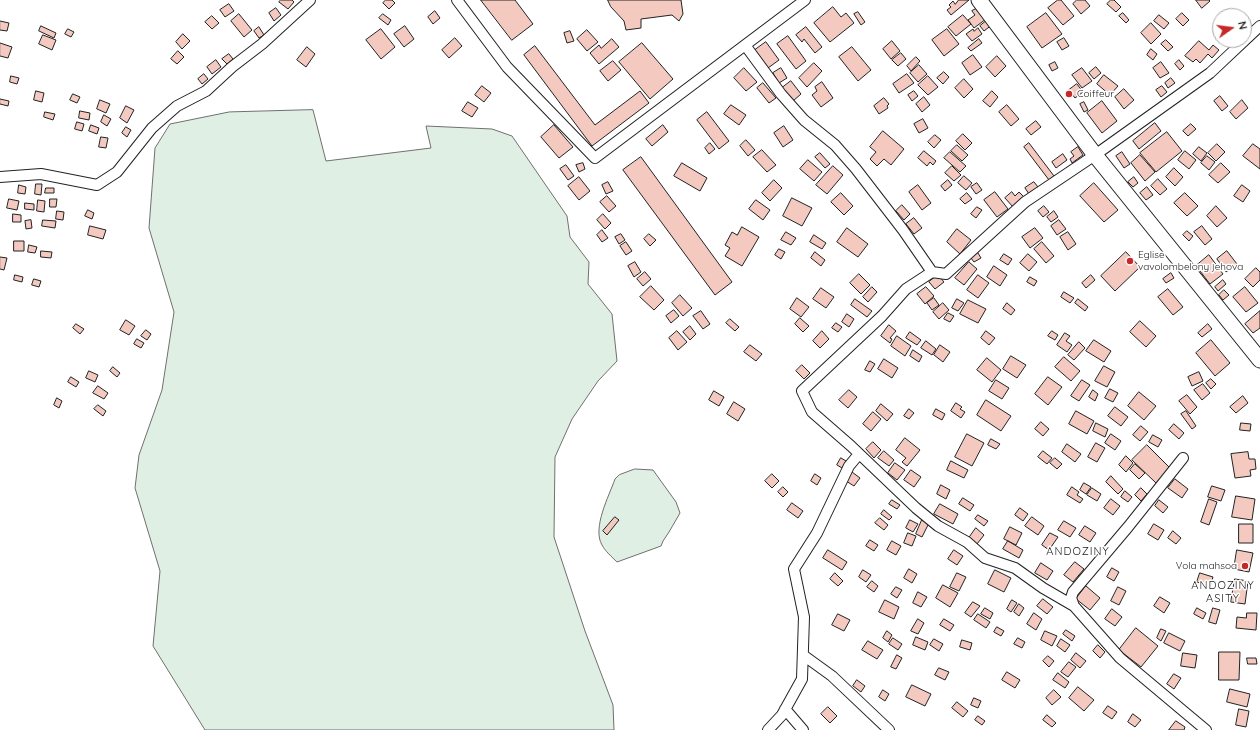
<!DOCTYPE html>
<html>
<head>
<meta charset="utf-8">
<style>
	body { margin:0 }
	#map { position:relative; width:1260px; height:730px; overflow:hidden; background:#fff; font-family:Quicksand,sans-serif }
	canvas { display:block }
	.north { position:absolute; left:1212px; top:8px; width:40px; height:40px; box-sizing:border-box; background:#fff; border:1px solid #a7a7a7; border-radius:50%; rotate:76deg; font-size:11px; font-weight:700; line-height:16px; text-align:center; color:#222 }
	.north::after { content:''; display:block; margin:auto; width:14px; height:18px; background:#c62828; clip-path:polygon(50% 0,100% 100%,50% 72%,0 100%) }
</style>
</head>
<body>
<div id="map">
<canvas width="1260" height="730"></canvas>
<div class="north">N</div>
</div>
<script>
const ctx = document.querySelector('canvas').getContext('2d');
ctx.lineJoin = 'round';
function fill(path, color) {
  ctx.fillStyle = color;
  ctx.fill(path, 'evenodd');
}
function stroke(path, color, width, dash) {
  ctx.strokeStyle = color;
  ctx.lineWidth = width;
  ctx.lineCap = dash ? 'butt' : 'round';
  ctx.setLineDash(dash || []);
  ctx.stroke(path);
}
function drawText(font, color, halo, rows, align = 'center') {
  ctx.font = font + ' Quicksand,sans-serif';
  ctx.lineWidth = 3;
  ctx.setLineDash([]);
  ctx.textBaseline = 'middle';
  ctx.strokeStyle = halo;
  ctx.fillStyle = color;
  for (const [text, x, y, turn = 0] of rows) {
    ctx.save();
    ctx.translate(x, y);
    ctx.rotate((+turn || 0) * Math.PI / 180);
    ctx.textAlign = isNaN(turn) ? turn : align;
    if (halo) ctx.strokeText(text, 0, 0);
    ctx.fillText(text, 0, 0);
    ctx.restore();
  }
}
const green = new Path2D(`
	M313 110 326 161 431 148 426 126 492 129 512 136 567 216 570 237 589 262 588 284 612 314 617 361 598 381 572 419 555 457 554 537 585 631 613 705 614 730H205L153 646 160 571 135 488 139 455 162 390 174 312 149 228 155 148 170 124 229 112Z
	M635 469 653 470 676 502 680 513 669 532 663 541 661 546 617 562C612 557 605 551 602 545 592 528 609 496 615 479L619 475Z`);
fill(green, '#e0efe3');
stroke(green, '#6f6f6f', 1);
const building = new Path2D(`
	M281 0H292L294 2 288 9 279 2Z
	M386 0H392L395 3 389 9 383 3Z
	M481 0H515L533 24 512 40Z
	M608 0H681L683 14 679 21 672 15 641 19V28L626 30 624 21 611 7Z
	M959 0H969L951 15 947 10 951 7 949 5 953 1 955 4Z
	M1058 0H1061L1074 16 1063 25 1048 8Z
	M1077 0H1085L1090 6 1081 14 1073 4Z
	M1111 0H1114L1121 7 1116 12 1107 4Z
	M1196 0H1209L1210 1 1202 8Z
	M229 4 234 11 225 17 220 10Z
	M833 7 841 17 846 13 854 23 830 42 814 23Z
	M276 8 281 15 274 21 269 13Z
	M976 9 978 12 980 11 986 19 974 28 968 20 975 15 972 11Z
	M435 11 440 18 433 24 428 17Z
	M858 12 865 22 861 25 854 14Z
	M1046 13 1062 34 1042 48 1027 27Z
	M1123 13 1129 20 1126 23 1119 16Z
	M1182 13 1189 20 1183 26 1176 19Z
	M239 14 252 30 244 37 231 21Z
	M383 14 391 20 388 25 379 18Z
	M963 15 971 24 956 36 948 27Z
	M1159 15 1169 23 1164 29 1154 21Z
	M212 16 219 23 212 29 205 22Z
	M989 19 993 24 984 31 980 26Z
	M0 21 9 23 7 31 0 30Z
	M1151 23 1161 34 1151 44 1141 33Z
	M41 26 56 33 54 38 39 31Z
	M405 26 414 39 404 47 394 34Z
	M259 27 264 35 259 38 254 31Z
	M806 27 822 47 815 53 804 39 802 42 796 35Z
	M978 28 982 34 972 41 966 34 973 29 974 31Z
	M68 29 74 32 71 37 65 34Z
	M381 29 395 47 381 59 366 40Z
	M947 29 959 44 944 56 932 40Z
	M587 30 598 42 587 51 577 39Z
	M570 31 574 41 567 43 564 33Z
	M183 34 190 41 182 49 176 42Z
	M43 35 56 40 52 50 39 44Z
	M788 36 806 61 796 69 777 44Z
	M455 38 462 46 449 58 442 50Z
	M1064 38 1069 46 1062 50 1057 42Z
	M612 39 619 47 599 64 590 53 599 45 601 48Z
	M979 39 982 43 971 51 968 48Z
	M1166 40 1173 47 1168 51 1161 44Z
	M892 41 900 51 891 59 883 49Z
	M1199 41 1209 50 1213 45 1219 50 1212 58 1208 54 1200 63 1196 59 1193 62 1185 56Z
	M766 42 779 60 768 68 755 50Z
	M0 43 12 47 8 58 0 56Z
	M642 43 673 79 650 99 619 62Z
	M535 46 595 125 640 91 649 103 592 146 524 55Z
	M307 47 315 54 306 67 297 60Z
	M852 47 871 70 858 81 839 57Z
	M1151 49 1157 54 1153 60 1147 55Z
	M178 51 184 57 177 64 171 59Z
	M901 53 906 59 898 66 892 60Z
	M229 54 233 59 227 64 222 59Z
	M973 55 982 67 970 75 962 63Z
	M997 56 1006 66 995 77 986 67Z
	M916 57 920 61 911 71 907 66Z
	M216 60 221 67 212 74 207 67Z
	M1179 60 1184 66 1180 70 1175 64Z
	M613 61 621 70 608 81 600 71Z
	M1055 62 1058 68 1052 71 1049 65Z
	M1161 62 1169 73 1160 78 1153 68Z
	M814 63 822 71 807 87 799 78Z
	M919 65 927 74 918 82 910 73Z
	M1096 67 1101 73 1094 79 1089 73Z
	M744 68 757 82 746 91 734 78Z
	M781 68 787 78 779 83 773 73Z
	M1082 68 1092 81 1082 88 1072 75Z
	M944 72 949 77 943 84 937 78Z
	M204 74 208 79 202 84 198 79Z
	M907 74 914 83 899 93 893 84Z
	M1104 75 1118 86 1110 95 1097 84Z
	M11 76 19 78 17 84 10 82Z
	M928 76 938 87 928 95 918 85Z
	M1171 78 1175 83 1168 88 1165 83Z
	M964 79 973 89 964 98 955 88Z
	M791 81 801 94 793 101 782 88Z
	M822 82 833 98 821 107 812 95 817 91 815 87Z
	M763 83 776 98 769 103 757 88Z
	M1077 84 1083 92 1075 98 1069 90Z
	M482 86 491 93 484 102 475 95Z
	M1162 86 1167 92 1161 97 1156 90Z
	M1124 89 1134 100 1124 109 1115 97Z
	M36 91 44 93 42 102 34 100Z
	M914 91 918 96 912 101 908 95Z
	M992 91 998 97 990 107 983 101Z
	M73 94 80 97 77 103 70 100Z
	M1220 96 1228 106 1222 111 1214 101Z
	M924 97 930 105 922 112 916 104Z
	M884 98 889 104 887 106 888 108 879 114 874 106Z
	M0 99 9 101 8 106 0 104Z
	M100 100 110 104 106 113 97 109Z
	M1242 100 1248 108 1236 119 1230 112Z
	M1102 101 1117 121 1102 133 1087 113Z
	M468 102 478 108 472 117 462 111Z
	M1084 102 1088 110 1084 112 1080 104Z
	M731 105 746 115 739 125 724 114Z
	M1007 105 1019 119 1011 126 999 112Z
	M126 106 134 110 127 123 120 118Z
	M80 111 90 113 89 120 79 118Z
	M45 112 55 114 53 120 44 117Z
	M707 112 729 141 719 149 697 120Z
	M104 115 111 119 107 126 101 122Z
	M923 119 928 128 919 133 914 124Z
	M1036 121 1041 127 1031 135 1026 129Z
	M77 122 84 124 82 131 75 129Z
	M1155 123 1161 131 1139 149 1133 141Z
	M1191 124 1196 129 1188 136 1183 131Z
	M91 125 99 128 97 134 89 131Z
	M554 125 573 147 559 158 541 137Z
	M663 125 668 132 652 146 646 139Z
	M784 126 793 140 783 147 774 133Z
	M126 127 131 130 127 137 122 133Z
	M883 131 904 149 891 165 884 159 877 166 870 159 876 152 870 147Z
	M1167 132 1182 151 1156 172 1140 153Z
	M963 134 972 143 965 150 956 141Z
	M935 135 941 140 934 148 928 142Z
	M101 137 108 138 106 148 99 147Z
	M746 140 755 150 748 156 740 146Z
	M710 143 715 149 709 154 705 148Z
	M1029 143 1054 176 1049 180 1024 147Z
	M1217 144 1225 152 1216 161 1208 153Z
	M1253 144 1260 149V169L1243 156Z
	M957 145 968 155 962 161 951 151Z
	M1078 147 1083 155 1072 163 1070 159 1074 156 1071 152Z
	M1199 147 1207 153 1201 161 1193 154Z
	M762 150 776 165 767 172 753 157Z
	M924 151 936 161 933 165 930 162 927 166 918 158Z
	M1185 151 1196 160 1189 169 1178 160Z
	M950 152 966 166 960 172 944 158Z
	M1122 152 1130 164 1124 168 1116 156Z
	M820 153 830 164 825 168 815 157Z
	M1063 154 1067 160 1056 168 1052 162Z
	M1140 155 1155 172 1145 181 1131 163Z
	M1207 156 1215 162 1209 170 1201 163Z
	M641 157 732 282 715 295 623 170Z
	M808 160 822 172 814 181 800 169Z
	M583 163 585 169 579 172 576 165Z
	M682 163 707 178 700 191 674 176Z
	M1221 163 1230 172 1218 183 1209 175Z
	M566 165 574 176 568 180 560 169Z
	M833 166 843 175 827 194 816 185Z
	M952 166 961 175 954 181 945 173Z
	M1174 168 1183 177 1175 186 1166 177Z
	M964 176 972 183 966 190 958 183Z
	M579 177 590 191 579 200 568 186Z
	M1134 177 1138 183 1133 187 1128 182Z
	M1158 179 1167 189 1160 195 1151 186Z
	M774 180 782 188 770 201 762 193Z
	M948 180 952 185 945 191 941 186Z
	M608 182 613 191 606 194 602 185Z
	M1034 182 1038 187 1029 194 1025 188Z
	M977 183 982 190 976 194 971 187Z
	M1094 183 1118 210 1104 222 1080 196Z
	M36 184H42L41 195 35 194Z
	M19 185 26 187 25 194 18 193Z
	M918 185 931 203 922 210 909 192Z
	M1242 185 1250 191 1243 202 1234 196Z
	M1147 187 1153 195 1146 200 1140 193Z
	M46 188H54V193H45Z
	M995 192 1008 209 997 217 984 200Z
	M1012 192 1015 196 1019 192 1024 197 1013 207 1005 198Z
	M841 193 853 206 844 215 831 202Z
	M967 193 972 199 965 204 960 199Z
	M1185 193 1198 206 1187 216 1174 203Z
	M607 196 616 206 609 212 600 202Z
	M792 198 812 208 802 226 783 216Z
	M9 199 19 201 17 210 7 208Z
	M50 199H57L56 207H50Z
	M38 200 45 201 44 212 37 211Z
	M756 200 770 210 763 220 749 209Z
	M25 203 34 204V210L25 209Z
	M902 205 910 214 904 220 896 211Z
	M1044 206 1049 212 1043 217 1038 211Z
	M1216 206 1227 218 1217 227 1207 216Z
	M977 207 982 210 976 218 971 214Z
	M88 210 94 213 92 219 85 216Z
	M57 211 64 212 63 220 56 219Z
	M1054 211 1058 217 1051 222 1047 217Z
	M13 214 21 215V222H13Z
	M603 214 611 223 605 229 597 220Z
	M914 218 922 228 914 234 906 224Z
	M31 220 32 228 26 229 25 221Z
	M43 220 56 221 55 228 42 226Z
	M1059 220 1066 229 1057 235 1051 226Z
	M90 226 106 230 103 239 88 235Z
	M1202 226 1212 239 1205 245 1194 232Z
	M742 227 759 237 742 266 725 256 730 248 725 245 732 232 737 235Z
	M847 228 868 244 858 257 837 242Z
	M1035 228 1043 238 1030 248 1022 237Z
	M957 229 971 240 960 254 947 242Z
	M602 230 608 238 602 242 597 235Z
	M1187 231 1193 236 1189 241 1183 235Z
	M786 232 796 238 791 245 781 240Z
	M1068 232 1076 244 1068 250 1060 237Z
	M621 234 625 240 619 244 615 237Z
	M649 234 656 240 650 246 644 239Z
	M814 235 826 243 822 249 810 242Z
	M14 241H24V251H14Z
	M626 242 632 251 626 255 620 246Z
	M1042 242 1054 256 1046 263 1034 249Z
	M29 245 37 247 35 253 28 252Z
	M779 249 785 252 781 259 775 255Z
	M41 251 52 252 51 258 41 257Z
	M1227 251 1237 264 1226 272 1217 259Z
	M815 252 825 260 821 266 811 258Z
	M1126 252 1140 267 1115 291 1101 276Z
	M978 253 981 258 974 262 971 258Z
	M1004 254 1012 259 1008 265 1000 260Z
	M1028 254 1037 262 1029 271 1020 263Z
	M1209 255 1223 274 1210 284 1196 266Z
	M0 257 7 258 4 270 0 269Z
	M635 262 641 272 634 277 628 266Z
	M969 262 977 269 964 285 955 278Z
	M994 266 1007 275 1000 286 987 277Z
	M1256 268 1260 272V280L1253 287 1245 279Z
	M645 272 651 279 643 286 637 279Z
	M1171 273 1174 278 1166 283 1163 279Z
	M859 274 870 285 861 294 850 283Z
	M15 275 23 277 22 282 14 280Z
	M938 275 944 282 935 289 929 282Z
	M978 275 989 283 978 298 967 290Z
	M1091 275 1095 280 1086 288 1082 283Z
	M1030 277 1037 281 1034 286 1027 282Z
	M34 279 41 281 39 287 32 285Z
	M1223 280 1226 284 1218 291 1215 287Z
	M651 286 664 300 654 310 640 297Z
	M872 287 877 292 868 302 863 297Z
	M926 287 934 296 925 304 917 294Z
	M1245 287 1258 303 1246 312 1233 297Z
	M821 288 834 297 826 308 813 299Z
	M1168 289 1183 307 1173 315 1158 297Z
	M1224 290 1229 295 1223 300 1219 295Z
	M1064 292 1074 298 1070 303 1061 297Z
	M680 295 692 308 683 316 672 303Z
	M797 298 809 307 801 317 790 309Z
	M934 298 939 305 932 310 927 303Z
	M855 299 872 311 867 317 851 305Z
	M957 299 964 303 958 311 952 308Z
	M1078 299 1088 307 1085 311 1075 303Z
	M968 300 986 309 978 323 960 314Z
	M943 303 949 310 939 319 933 312Z
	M1007 303 1015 310 1011 315 1003 309Z
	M674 310 679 316 671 323 666 316Z
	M701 311 710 324 703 329 693 316Z
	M1260 311V328L1253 333 1245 324Z
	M948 313 954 316 950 322 944 319Z
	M847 314 854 319 849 327 842 322Z
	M800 318 809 326 803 332 795 324Z
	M730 319 739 327 735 331 726 323Z
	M126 320 135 326 129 335 120 330Z
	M1140 321 1156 336 1146 347 1130 332Z
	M836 323 842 327 838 332 832 328Z
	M76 324 84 329 80 334 73 328Z
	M1208 324 1212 329 1202 337 1198 333Z
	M889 325 896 331 890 338 892 339 890 343 881 336Z
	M690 326 696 334 690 340 683 332Z
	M146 330 151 334 147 340 141 336Z
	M677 331 687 342 678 350 669 338Z
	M822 331 829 339 820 348 813 341Z
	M986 331 995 338 989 345 981 338Z
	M1052 331 1058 335 1055 340 1048 336Z
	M910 332 921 340 917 345 906 338Z
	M1065 333 1070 336 1066 341 1072 345 1067 352 1057 345Z
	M897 336 911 346 905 356 891 346Z
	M137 339 144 343 141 348 134 344Z
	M1094 340 1111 351 1104 362 1086 351Z
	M1211 340 1230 363 1215 376 1196 353Z
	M926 341 936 349 932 355 921 348Z
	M1079 342 1085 348 1074 360 1068 355Z
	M750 345 762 354 756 361 744 352Z
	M940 345 950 352 943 362 934 355Z
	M913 350 922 356 919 362 910 356Z
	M1011 356 1026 365 1017 378 1003 369Z
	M1064 357 1080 371 1071 381 1055 367Z
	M987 358 1001 370 992 382 977 370Z
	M884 359 898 368 892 378 878 369Z
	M870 361 875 364 870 372 865 370Z
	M802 365 810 373 804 379 796 371Z
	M1104 366 1115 372 1107 387 1095 381Z
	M113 367 120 373 117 377 110 371Z
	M89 371 98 375 95 382 86 378Z
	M1199 372 1203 381 1192 386 1188 377Z
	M71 377 79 382 76 387 68 382Z
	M1048 377 1062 387 1048 405 1035 394Z
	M1211 379 1216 384 1211 389 1206 383Z
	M996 380 1009 388 1002 399 989 391Z
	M1082 380 1090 385 1079 401 1071 396Z
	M1203 384 1210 393 1202 400 1194 390Z
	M98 386 108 393 104 399 93 393Z
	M1110 389 1118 393 1113 402 1105 398Z
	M849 390 857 397 848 408 839 400Z
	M1093 390 1098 394 1095 401 1089 397Z
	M714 391 724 397 719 406 709 400Z
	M1139 392 1156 406 1144 420 1128 406Z
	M1187 395 1197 407 1190 414 1179 401Z
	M1243 396 1248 403 1236 413 1230 407Z
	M57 398 62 401 59 408 54 405Z
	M986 400 1011 416 1001 431 977 415Z
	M734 402 745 409 738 421 727 414Z
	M956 403 962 407 960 409 965 412 961 418 951 411Z
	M881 404 893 414 887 421 876 411Z
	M98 405 106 411 103 416 94 409Z
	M1115 407 1128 417 1121 426 1108 416Z
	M909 409 914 413 909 419 904 416Z
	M936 409 945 414 942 420 933 415Z
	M1076 411 1094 421 1087 434 1069 424Z
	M1186 411 1196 426 1192 429 1181 414Z
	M873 412 881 419 871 431 863 424Z
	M1041 422 1049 429 1043 436 1035 429Z
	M1096 423 1108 429 1105 437 1093 431Z
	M1241 423 1251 424 1250 431 1240 430Z
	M1174 424 1184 433 1179 439 1169 430Z
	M1141 426 1148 432 1140 441 1133 435Z
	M967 434 984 443 972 466 955 457Z
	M1111 434 1121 441 1115 450 1105 443Z
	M1153 435 1162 440 1158 447 1149 442Z
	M905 438 920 450 907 466 902 462 906 458 896 450Z
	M991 439 1000 444 996 449 988 445Z
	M873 442 881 450 874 458 866 449Z
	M1096 443 1105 448 1097 462 1088 457Z
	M1067 444 1081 454 1075 462 1062 452Z
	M1147 445 1170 468 1156 483 1132 460Z
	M884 451 894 460 889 466 878 458Z
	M1043 451 1052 458 1047 464 1038 457Z
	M1248 452 1249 459H1255L1256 469 1250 470 1251 476 1235 478 1231 454Z
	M1126 456 1133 463 1126 472 1119 465Z
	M841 458 846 461 842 468 837 465Z
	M1055 458 1062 464 1057 469 1050 463Z
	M951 461 968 470 964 478 947 470Z
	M895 463 905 470 897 480 888 473Z
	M1135 464 1145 473 1139 479 1130 470Z
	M911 470 921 477 914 487 904 480Z
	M852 472 860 478 854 486 846 481Z
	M772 474 779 481 772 488 765 481Z
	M815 474 821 478 817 485 811 481Z
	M1111 476 1123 489 1118 494 1106 482Z
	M1175 479 1188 489 1182 498 1168 488Z
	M1084 483 1091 487 1086 494 1080 490Z
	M941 485 950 490 946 499 937 494Z
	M1212 486 1225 490 1221 501 1208 497Z
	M783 487 788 492 783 497 778 492Z
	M1072 487 1079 492 1077 495 1083 499 1080 503 1067 495Z
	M1092 488 1101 494 1097 501 1087 495Z
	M1141 488 1147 494 1141 501 1135 495Z
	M1125 491 1132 497 1128 502 1121 497Z
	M1236 496 1255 499 1252 520 1232 517Z
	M963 498 974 505 970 511 959 504Z
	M1111 499 1120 506 1113 515 1104 508Z
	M1209 499 1217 502 1209 525 1201 522Z
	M892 500 900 505 897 509 889 504Z
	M1159 500 1168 507 1163 513 1155 506Z
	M792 503 803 511 798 518 787 510Z
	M940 504 958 514 953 524 934 514Z
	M1020 508 1028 514 1023 521 1015 515Z
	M884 510 892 517 889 520 881 514Z
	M978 515 988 521 984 526 975 519Z
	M615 517 619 520 607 535 603 531Z
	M1032 517 1044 526 1038 535 1025 526Z
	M880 518 888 525 884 530 875 523Z
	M910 520 918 524 913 532 906 528Z
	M922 520 929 523 922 537 916 534Z
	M1064 521 1076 528 1070 537 1058 530Z
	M1154 524 1164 530 1158 540 1148 534Z
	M1239 524H1253V543H1239Z
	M1085 526 1096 533 1090 542 1079 535Z
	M1010 527 1022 533 1016 545 1004 539Z
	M976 528 984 535 977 544 969 538Z
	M1173 531 1181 538 1176 544 1168 538Z
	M908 533 916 536 912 546 904 543Z
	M1050 533 1058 537 1049 550 1042 545Z
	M870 540 878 545 874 551 866 546Z
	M892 541 901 546 896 555 887 550Z
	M1008 541 1023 550 1019 558 1003 549Z
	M828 550 847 562 842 570 823 558Z
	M954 550 963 556 957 565 948 559Z
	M1237 550 1253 553 1249 572 1234 569Z
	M1075 562 1084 569 1073 582 1064 575Z
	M1041 563 1053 571 1047 580 1035 573Z
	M1112 568 1119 572 1114 581 1107 577Z
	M909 569 917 574 912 583 904 578Z
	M863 570 871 575 866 582 859 577Z
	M995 570 1011 578 1004 592 988 584Z
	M835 573 843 581 838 586 830 579Z
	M957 573 966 577 959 591 950 587Z
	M1200 573 1213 577 1210 587 1197 582Z
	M1235 579 1248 581 1245 604 1231 602Z
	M872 581 878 586 874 592 867 587Z
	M943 585 958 593 950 607 936 598Z
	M1086 586 1100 598 1090 610 1076 599Z
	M896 587 902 590 897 598 891 594Z
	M1118 587 1126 591 1119 605 1111 601Z
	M918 592 927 597 921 607 913 603Z
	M1160 597 1170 603 1164 613 1154 606Z
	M1043 599 1053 607 1047 614 1037 606Z
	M885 600 899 607 894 619 879 612Z
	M1012 600 1017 603 1011 612 1007 609Z
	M973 602 980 606 971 617 965 613Z
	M1019 604 1024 608 1019 616 1014 612Z
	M985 608 993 613 990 619 981 614Z
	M1197 608 1206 613 1203 619 1194 614Z
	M1213 608 1220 610 1216 624 1209 622Z
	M1112 609 1122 617 1115 626 1105 619Z
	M1034 613 1042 619 1036 630 1027 624Z
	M1247 613H1257L1256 630 1236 628 1237 617 1246 618Z
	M838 614 850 620 844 631 832 625Z
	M978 614 990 622 986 628 974 620Z
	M918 619 924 623 918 634 911 631Z
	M944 619 954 625 950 631 940 625Z
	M997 627 1004 631 1001 636 994 632Z
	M1136 628 1158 646 1141 667 1119 650Z
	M1161 629 1166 631 1161 641 1157 638Z
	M1066 630 1075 636 1072 641 1063 634Z
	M887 631 892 635 888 642 883 638Z
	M1045 631 1057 636 1052 646 1041 640Z
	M1169 633 1185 641 1180 651 1164 643Z
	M916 637 928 642 925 650 913 645Z
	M893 638 902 644 898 650 889 644Z
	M1018 638 1025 642 1022 648 1014 644Z
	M934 639 943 644 939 651 930 645Z
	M1061 639 1070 645 1065 652 1057 646Z
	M962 640 972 643 970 650 960 647Z
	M868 641 883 650 877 659 862 650Z
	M1098 645 1105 652 1100 658 1093 651Z
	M1219 652H1240L1239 680H1219Z
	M1076 653 1086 661 1080 668 1071 660Z
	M1183 653 1197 655 1195 668 1181 666Z
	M897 655 902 658 896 669 891 667Z
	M1048 656 1054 661 1049 667 1043 661Z
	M1247 658H1256L1257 664H1248Z
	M1069 662 1076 667 1068 677 1061 672Z
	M939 668 949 672 945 680 935 675Z
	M1007 672 1020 680 1015 688 1002 680Z
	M1058 673 1069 682 1065 688 1053 680Z
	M1174 674 1181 678 1174 689 1167 684Z
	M857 680 865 686 861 692 853 686Z
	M912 685 931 694 925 706 906 697Z
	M1078 687 1094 700 1084 711 1069 698Z
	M1230 689 1250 694 1247 707 1227 702Z
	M883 690 889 694 885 701 879 697Z
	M1054 690 1061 697 1052 705 1046 698Z
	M974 698 981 701 978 708 971 705Z
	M957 702 968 711 963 717 952 708Z
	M1108 706 1117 712 1112 719 1103 713Z
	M828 707 837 716 830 723 821 714Z
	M1239 709 1249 711 1246 727 1236 725Z
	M1133 714 1141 720 1135 727 1128 722Z
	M1047 715 1056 723 1052 727 1043 720Z
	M978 716 985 721 982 725 975 720Z
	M1176 721 1185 727 1184 730H1169Z`);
fill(building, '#f3c9c0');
stroke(building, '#222', 1);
const street = new Path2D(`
	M457 0 507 67 595 158 805 0
	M745 45 781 94 804 120 835 145 856 169 903 230 932 272 906 289 882 316 802 391 812 412 851 446 916 508 938 526 967 542 985 558 1015 568 1043 588 1074 606
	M0 177 41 174 97 185 117 172 152 128 177 106 206 91 232 67 262 44 310 0
	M932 272 946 274 1025 202 1095 155 1210 73 1260 26
	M1183 458 1128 527 1073 592 1071 598 1074 606 1120 658 1206 730
	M803 655 832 676 889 730
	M785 709 803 730
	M768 730 782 715 802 679 804 617 794 569 817 533 849 466 859 454`);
const secondary = new Path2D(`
	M979 0 1095 155 1260 360`);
stroke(street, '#222', 12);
stroke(secondary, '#222', 17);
stroke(street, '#fff', 10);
stroke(secondary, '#fff', 15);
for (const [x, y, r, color] of [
	[1069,94,4,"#c62828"],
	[1130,261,4,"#c62828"],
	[1245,566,4,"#c62828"]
]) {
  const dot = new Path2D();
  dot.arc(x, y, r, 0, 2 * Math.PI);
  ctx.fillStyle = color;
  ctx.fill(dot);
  stroke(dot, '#fff', 1.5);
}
drawText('10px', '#222', '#fff', [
	["Coiffeur",1077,94],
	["Eglise",1138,255],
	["vavolombelony jehova",1138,267],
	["Vola mahsoa",1237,566,"right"]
], 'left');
ctx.letterSpacing = '1px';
drawText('11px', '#222', '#fff', [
	["ANDOZINY",1078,552],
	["ANDOZINY",1223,586],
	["ASITY",1223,599]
]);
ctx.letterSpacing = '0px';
</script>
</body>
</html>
